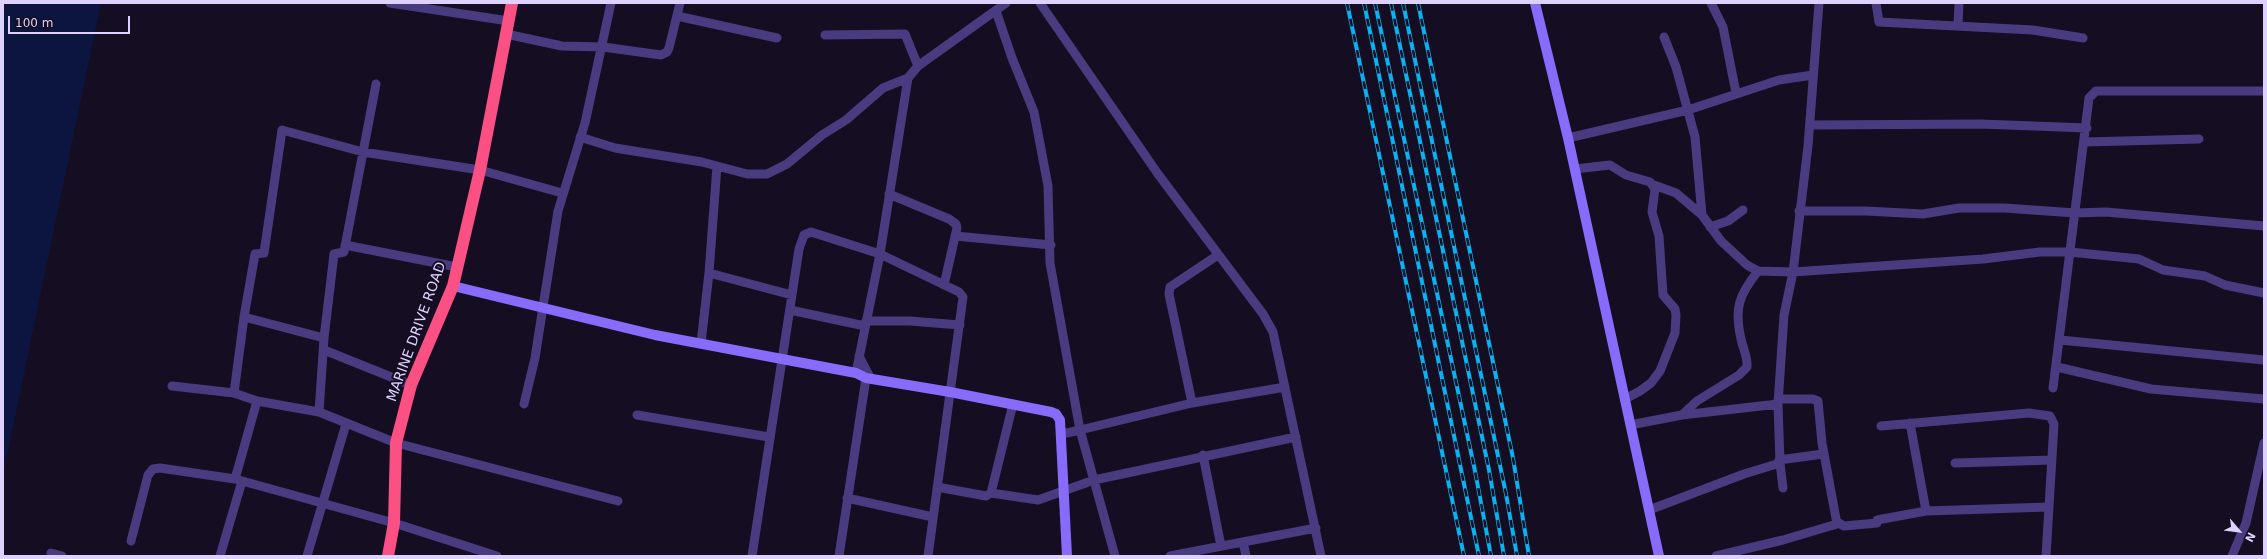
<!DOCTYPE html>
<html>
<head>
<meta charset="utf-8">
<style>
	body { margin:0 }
	#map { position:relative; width:2267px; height:559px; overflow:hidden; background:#150e22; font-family:"DejaVu Sans",sans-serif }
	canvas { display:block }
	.frame { position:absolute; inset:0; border:4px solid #ded1fe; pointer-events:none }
	.north { position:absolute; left:2219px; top:511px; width:40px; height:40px; -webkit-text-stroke:3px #150e22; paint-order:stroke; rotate:118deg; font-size:11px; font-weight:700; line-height:16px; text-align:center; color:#ded1fe }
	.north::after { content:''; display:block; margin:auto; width:14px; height:18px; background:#ded1fe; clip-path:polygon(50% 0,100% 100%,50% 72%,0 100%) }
	.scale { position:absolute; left:8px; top:16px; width:122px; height:18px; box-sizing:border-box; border:2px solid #ded1fe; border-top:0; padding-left:5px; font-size:12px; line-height:14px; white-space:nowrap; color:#ded1fe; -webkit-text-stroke:3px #150e22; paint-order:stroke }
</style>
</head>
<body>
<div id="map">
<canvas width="2267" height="559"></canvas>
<div class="frame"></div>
<div class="north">N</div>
<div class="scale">100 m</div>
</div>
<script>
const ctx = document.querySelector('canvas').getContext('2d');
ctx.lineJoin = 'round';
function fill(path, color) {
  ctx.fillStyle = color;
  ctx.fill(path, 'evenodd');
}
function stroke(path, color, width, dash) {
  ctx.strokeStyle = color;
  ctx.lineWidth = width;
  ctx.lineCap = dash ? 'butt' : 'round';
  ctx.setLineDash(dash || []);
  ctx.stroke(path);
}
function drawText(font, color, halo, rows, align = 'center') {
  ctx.font = font + ' "DejaVu Sans",sans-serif';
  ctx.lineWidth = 4;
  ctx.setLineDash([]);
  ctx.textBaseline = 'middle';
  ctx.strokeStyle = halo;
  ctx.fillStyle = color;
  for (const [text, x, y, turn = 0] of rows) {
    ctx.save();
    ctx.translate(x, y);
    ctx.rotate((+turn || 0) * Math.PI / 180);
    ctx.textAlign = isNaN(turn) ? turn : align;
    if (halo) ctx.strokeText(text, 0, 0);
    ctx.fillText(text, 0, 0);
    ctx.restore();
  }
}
fill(new Path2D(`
	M3 3H101L3 475Z`), '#0b153f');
stroke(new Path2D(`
	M390 3 509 21
	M1040 3 1158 174 1263 314 1273 332 1321 556
	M1711 3 1723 27 1736 93
	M1876 3 1879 22 2033 30 2083 38
	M996 11 1012 58 1034 112 1048 186 1050 263 1080 430 1062 434
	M677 16 777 38
	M1958 25 1959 3
	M506 34 562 46 603 47 661 55 667 52 669 48 680 3
	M825 35 905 34 918 66
	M1664 37 1676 67 1695 137 1702 215 1721 241 1747 265 1758 271 1793 272 1983 259 2040 252H2070L2139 259 2163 270 2205 276 2225 285 2264 293
	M1810 125 1981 124 2087 128
	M580 137 615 148 702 162 747 174H767L787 164 822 135 846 120 883 88 908 78
	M1568 138 1688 110 1779 80 1813 75
	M2085 142 2199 139
	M1575 169 1610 165 1626 175 1650 182 1655 189 1652 212 1659 236 1663 295 1675 309 1676 315 1675 333 1660 371 1651 383 1640 391 1625 399
	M1654 185 1676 193 1702 215
	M889 194 949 219 956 224 957 228 944 285
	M1799 211H1866L1923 214 1959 208H2005L2075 213 2106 212 2264 226
	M1710 227 1728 221 1743 210
	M955 236 1051 245
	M345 245 457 267
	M709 273 792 295
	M790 310 865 326
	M244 317 324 338
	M866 321H910L960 325
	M2060 340 2264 360
	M701 343 709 273 717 166
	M324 350 411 385
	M859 356 871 379
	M2057 367 2151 389 2264 399
	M856 373 880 254 908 78 918 66 1006 3
	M172 386 234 393 257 401 319 412 396 443 618 501
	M2053 388 2089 98 2096 91H2264
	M234 393 244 317 255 254 264 253 282 130 363 152 480 170 562 193
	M1192 403 1169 294 1170 287 1218 255
	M524 404 535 358 558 211 585 123 611 3
	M319 412 324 338 334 254 344 252 376 84
	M637 415 769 437
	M1682 415 1697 401 1739 375 1747 367C1748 357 1743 349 1741 339 1734 308 1739 295 1758 271
	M1910 423 1926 511 2049 507
	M1630 425 1682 415 1778 404
	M1881 426 2029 413 2050 416 2054 424 2046 556
	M1203 455 1221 546
	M1779 460 1823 454
	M1955 463 2052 460
	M235 479 257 401
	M937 487 986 496 991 493 1013 404
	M1783 488 1780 463 1778 404 1784 315 1793 272 1808 146 1819 3
	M991 493 1038 500 1094 480 1296 437
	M847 498 933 517
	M1649 510 1744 474 1780 463
	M1877 520 1926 511
	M1837 522 1844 526 1877 523
	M131 541 148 475 153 469 160 468 235 479 394 523 497 556
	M1243 542 1246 556
	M51 553 62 556
	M220 556 242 481
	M307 556 346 424
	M752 556 799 249 804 235 811 232 880 254 959 292 963 297 928 556
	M839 556 866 378
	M1115 556 1080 430 1192 403 1285 387
	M1170 556 1316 528
	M1716 556 1783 540 1837 524 1822 443 1818 401 1813 399H1778
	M2232 556 2246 523 2264 443`), '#493b80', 9);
stroke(new Path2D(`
	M1535 3 1568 138 1659 556
	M453 286 655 335 856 373 866 378 950 392 1051 412 1056 414 1060 420 1067 556`), '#886bfb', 10);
stroke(new Path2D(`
	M388 556 394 523 396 443 411 385 453 286 480 170 512 3`), '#fa5084', 12);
const rail = new Path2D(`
	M1347 3 1464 556
	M1364 3 1479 556
	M1375 3 1475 471 1491 556
	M1391 3 1489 470 1504 556
	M1403 3 1506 494 1517 556
	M1418 3 1513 458 1529 556`);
stroke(rail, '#07b3f3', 4);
stroke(rail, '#150e22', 2.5, [8]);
drawText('14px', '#ded1fe', '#150e22', [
	["MARINE DRIVE ROAD",417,332,-70]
]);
</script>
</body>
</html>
